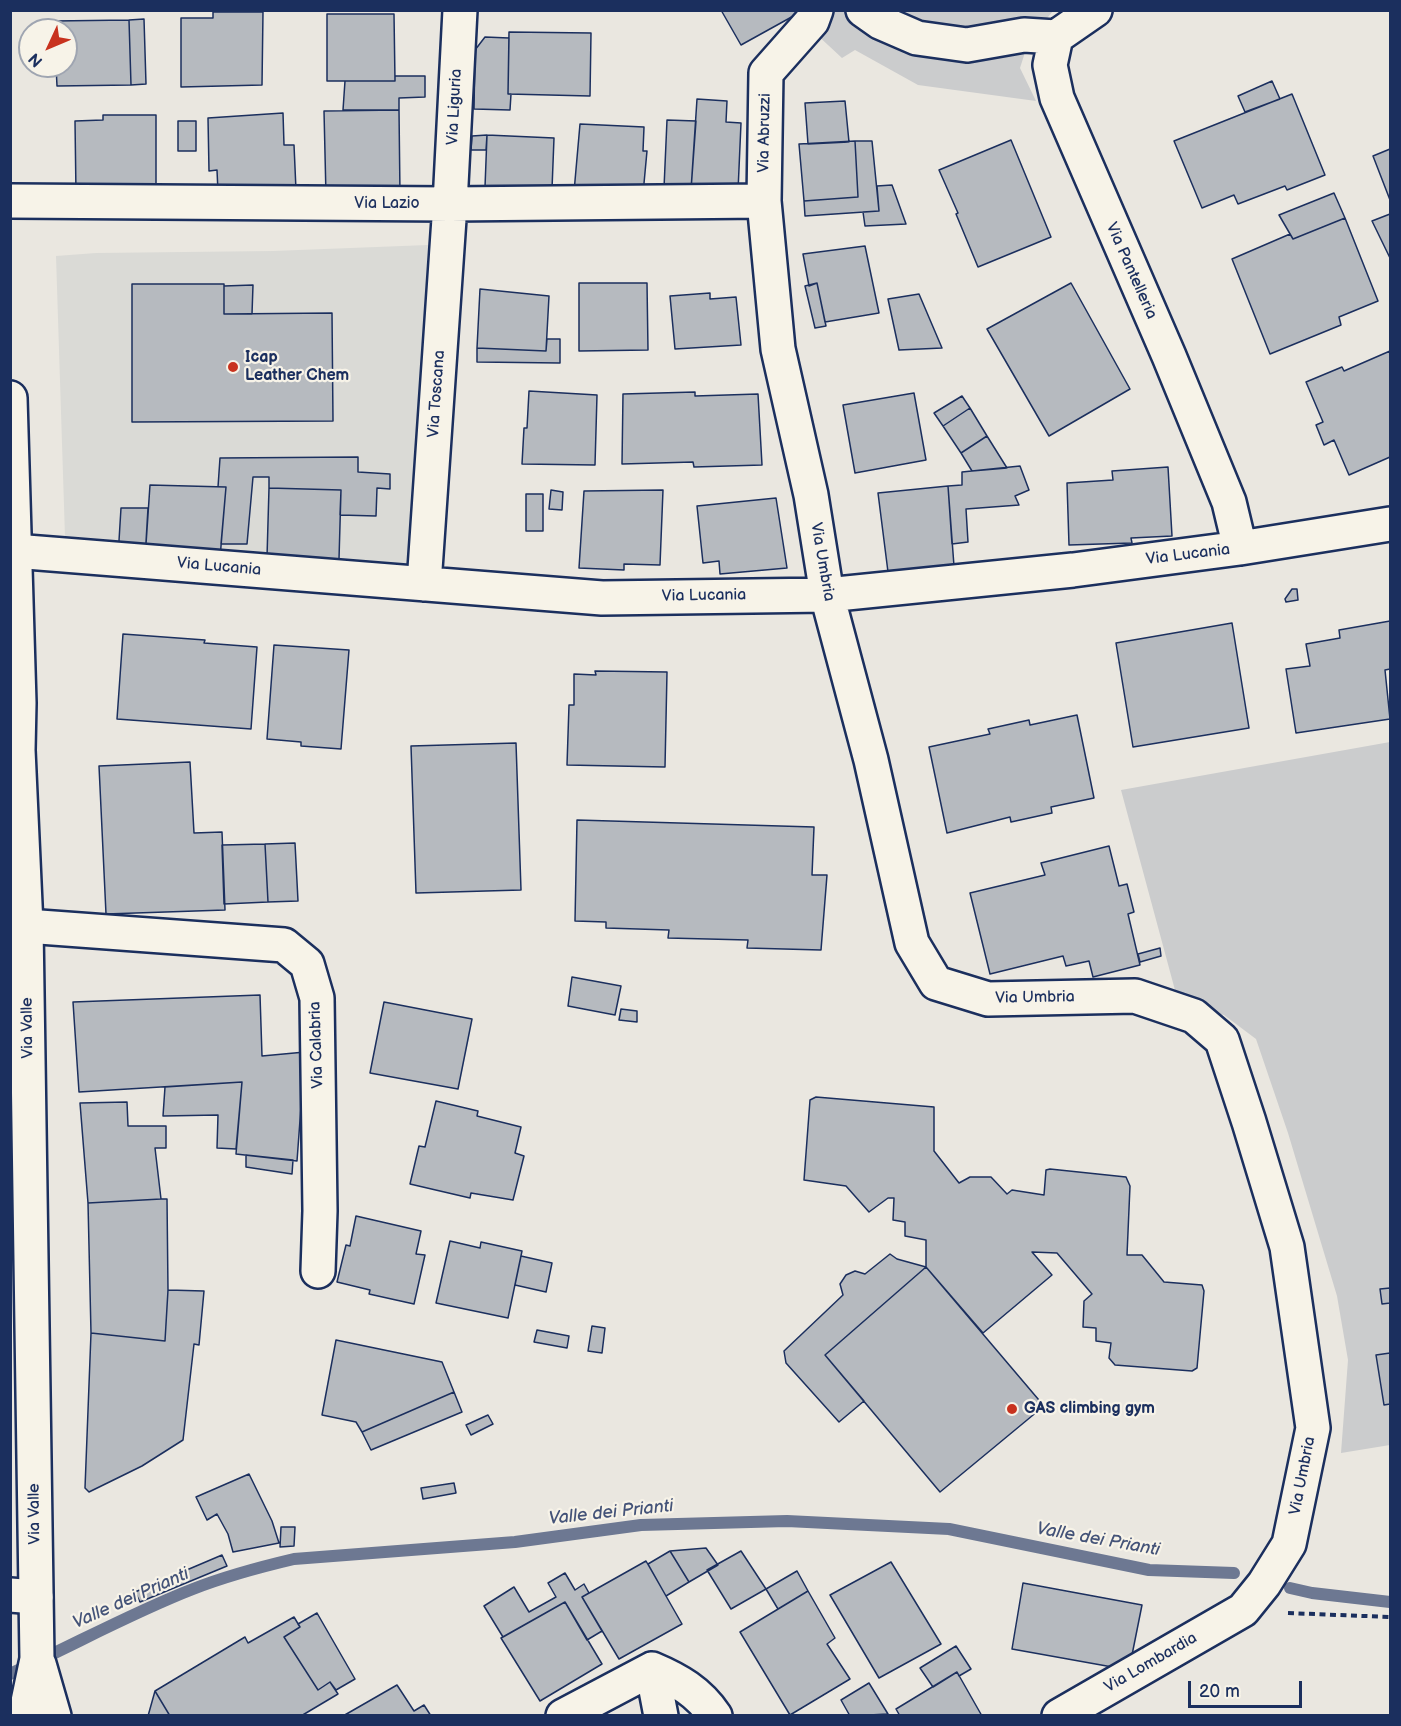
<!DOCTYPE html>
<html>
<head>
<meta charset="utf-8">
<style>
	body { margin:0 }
	#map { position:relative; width:1401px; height:1726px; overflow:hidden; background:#eae7e0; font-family:"Balsamiq Sans",sans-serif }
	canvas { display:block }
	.frame { position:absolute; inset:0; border:12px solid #1b2f5e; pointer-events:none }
	.north { position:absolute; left:18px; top:18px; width:60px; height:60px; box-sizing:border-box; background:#f7f3e8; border:2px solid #9fa5b1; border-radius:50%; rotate:226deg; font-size:16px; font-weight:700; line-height:24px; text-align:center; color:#1b2f5e }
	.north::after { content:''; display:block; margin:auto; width:21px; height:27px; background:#c8321e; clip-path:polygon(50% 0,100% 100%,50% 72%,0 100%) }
	.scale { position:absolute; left:1188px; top:1681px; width:114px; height:27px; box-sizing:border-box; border:3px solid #1b2f5e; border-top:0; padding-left:8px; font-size:18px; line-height:21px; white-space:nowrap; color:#1b2f5e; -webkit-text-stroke:4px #f7f3e8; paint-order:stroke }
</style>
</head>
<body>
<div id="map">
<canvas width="1401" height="1726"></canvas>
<div class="frame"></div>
<div class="north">N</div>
<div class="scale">20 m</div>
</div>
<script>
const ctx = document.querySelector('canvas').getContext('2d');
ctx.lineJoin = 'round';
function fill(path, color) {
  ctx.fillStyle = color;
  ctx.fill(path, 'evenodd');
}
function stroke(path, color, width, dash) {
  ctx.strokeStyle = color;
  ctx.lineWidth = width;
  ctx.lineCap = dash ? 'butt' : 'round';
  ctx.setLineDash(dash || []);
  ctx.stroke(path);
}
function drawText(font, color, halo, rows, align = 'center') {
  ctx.font = font + ' "Balsamiq Sans",sans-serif';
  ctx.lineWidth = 4.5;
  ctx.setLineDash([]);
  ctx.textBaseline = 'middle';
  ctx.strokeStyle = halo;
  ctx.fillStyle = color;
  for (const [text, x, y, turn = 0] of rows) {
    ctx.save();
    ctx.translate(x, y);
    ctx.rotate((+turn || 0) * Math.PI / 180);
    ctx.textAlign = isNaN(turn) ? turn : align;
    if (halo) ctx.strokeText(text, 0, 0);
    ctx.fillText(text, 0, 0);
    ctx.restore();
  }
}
fill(new Path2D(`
	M428 245 411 582 66 568 56 256 96 253 273 251Z`), '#dadad6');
fill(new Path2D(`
	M814 11H1053L1029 40 1020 68 1036 101 918 85 855 50 842 58 814 32Z
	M1390 742V1445L1341 1453 1348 1360 1337 1296 1288 1133 1256 1039 1224 1015 1179 1005 1121 790Z`), '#cbcccd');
stroke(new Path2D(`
	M1290 1588 1312 1593 1390 1602
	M10 1674C72 1646 131 1613 193 1589 226 1576 260 1567 294 1559L515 1542 641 1525 787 1521 949 1529 1149 1570 1234 1573`), '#6d7892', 12);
const building = new Path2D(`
	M721 10H796L797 14 741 45Z
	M213 12H263L262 85 181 87V18H213Z
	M327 14H394L395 81H327Z
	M144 19 146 84 131 85 129 20Z
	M129 20 131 85 57 86 56 66H66V30H54V21Z
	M509 32 591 33 590 96 508 94Z
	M485 37 509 38 508 94H511L510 110 474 109 475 50Z
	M395 76H425V97L399 98V110H343L345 81H395Z
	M1272 81 1280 99 1245 112 1238 96Z
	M1292 94 1325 175 1287 190 1285 186 1238 204 1234 195 1202 208 1174 141Z
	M697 99 727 101 726 122 741 123 738 191 691 190Z
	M845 101 849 142 808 144 805 103Z
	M399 110 400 195 326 196 324 111Z
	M283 113 284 145H294L296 190 218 192 217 170 209 171 208 118Z
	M103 115H156V193L76 194 75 121 103 120Z
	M667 120 696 121 691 190 664 188Z
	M178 121H196V151H178Z
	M580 124 644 127 643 151H647L643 194 574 192Z
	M487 135 554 138 552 189 485 187Z
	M487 135 486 150H471L472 136Z
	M1011 140 1051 237 978 267 956 214 958 213 939 170Z
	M855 141 858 197 804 201 799 144Z
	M855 141H872L879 211 805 216 804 201 858 197Z
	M1390 149V200L1373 156Z
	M892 185 906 224 865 226 863 212 879 211 877 186Z
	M1334 193 1345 218 1293 239 1279 215Z
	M1390 214V258L1372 221Z
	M1345 218 1378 301 1339 317 1341 325 1270 354 1232 259 1290 234 1293 239Z
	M865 246 879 313 825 322 817 283 809 286 803 254Z
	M579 283H647L648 350 579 351Z
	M817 283 826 326 815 328 805 286Z
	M1071 283 1130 389 1049 436 987 329Z
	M132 284H224V314L332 313 333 421 132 422Z
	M253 285 252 314H224V286Z
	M480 289 549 296 546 351 477 348Z
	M710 293V299L736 297 741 345 675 349 670 296Z
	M919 294 942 348 899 350 888 299Z
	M547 339H560V363L477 362V348L546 351Z
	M1390 351V457L1349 475 1334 440 1324 445 1316 425 1323 422 1306 382 1342 367 1344 371Z
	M529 391 597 395 595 465 522 464 524 428H527Z
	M695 392V396L758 394 762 465 694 467 693 462 622 464 623 394Z
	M914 393 926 460 855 473 843 405Z
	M962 396 970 408 943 426 934 413Z
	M970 408 987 436 961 453 943 426Z
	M987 436 1007 468 972 471 961 453Z
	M358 457V472L390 474V489L377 488 376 516 340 515 341 490 269 488V477H253L247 544H221L226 487H218L220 458Z
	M1020 466 1029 490 1015 496 1019 505 966 509 968 542 952 544 948 486 962 485V472Z
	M1168 467 1172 536 1131 538 1132 543 1069 545 1067 483 1113 480 1112 471Z
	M150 485 226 487 220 558 145 559Z
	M948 486 954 566 888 572 878 493Z
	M269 488 341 490 339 559 267 557Z
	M551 490 563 492 562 510 549 509Z
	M663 490 660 565 624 564V570L579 568 584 491Z
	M526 494H543V531H526Z
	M776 498 787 568 720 574 719 561 703 563 697 506Z
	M121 508H148L145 559 118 557Z
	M1292 589H1297L1298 600 1286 602 1285 599Z
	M1390 621V669L1385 670 1390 719 1296 733 1286 669 1310 666 1306 644 1340 638 1339 630Z
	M1232 623 1249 728 1133 747 1116 643Z
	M123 634 205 640 204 643 257 647 251 729 117 719Z
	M274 645 349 650 341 749 301 746V742L267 739Z
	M595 671 667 672 665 767 567 765 569 705H574V674L596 675Z
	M1077 715 1094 798 1051 807 1052 813 1011 822 1010 817 947 833 929 747 990 734 988 729 1029 720 1030 725Z
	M516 743 521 890 416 893 411 746Z
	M190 762 194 833 222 832 225 910 106 914 99 766Z
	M577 820 814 827 812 875H827L821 950 747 948 748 940 668 938 669 930 606 928V922L575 921Z
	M295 843 298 901 268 902 265 844Z
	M265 844 268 902 224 904 222 845Z
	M1109 846 1119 886 1127 884 1134 912 1128 914 1140 965 1093 977 1089 961 1066 966 1063 956 990 974 970 893 1045 875 1041 863Z
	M1160 948 1161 956 1140 962 1138 954Z
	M572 977 621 986 615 1015 568 1006Z
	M260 995 262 1056 305 1052 297 1161 236 1154 242 1082 79 1092 73 1002Z
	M384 1002 472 1019 458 1089 370 1073Z
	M621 1009 637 1011V1022L619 1020Z
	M242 1082 236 1149 217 1148 218 1115 163 1116 165 1087Z
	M816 1097 934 1107V1151L959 1183 970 1177H991L1007 1194 1012 1190 1044 1195 1046 1170 1050 1169 1126 1177 1130 1186 1127 1255H1142L1164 1282 1202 1285 1204 1291 1197 1368 1192 1371 1115 1365 1109 1358 1111 1343 1096 1341V1328L1083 1327 1084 1301 1092 1294 1057 1253 1032 1252 1052 1275 983 1333 926 1267V1240L905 1236V1222L893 1220 894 1198H888L869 1212 846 1186 804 1180 810 1100Z
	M436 1101 478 1111 477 1116 521 1127 515 1153 524 1156 513 1200 471 1193 470 1198 410 1184 419 1146 425 1147Z
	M127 1102 128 1126H166V1148H155L161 1199 88 1203 80 1103Z
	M246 1155 293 1160 292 1174 246 1167Z
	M161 1199H167L168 1290 165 1341 91 1333 88 1203Z
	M356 1216 421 1231 416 1254 425 1255 414 1304 369 1294 370 1290 337 1282 346 1245 350 1246Z
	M450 1241 480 1248 481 1242 522 1251 508 1318 436 1303Z
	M890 1254 897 1259 926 1267 825 1355 864 1401 839 1422 786 1363 784 1351 843 1295 840 1284 846 1275 855 1271 865 1274Z
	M521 1256 552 1263 546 1292 515 1285Z
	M926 1267 1044 1406 940 1492 825 1355Z
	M1390 1288V1303L1382 1304 1380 1289Z
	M168 1290 204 1291 199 1345 194 1344 183 1440 142 1466 89 1492 85 1488 91 1333 165 1341Z
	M592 1326 605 1328 602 1353 588 1351Z
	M537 1330 569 1336 567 1348 534 1342Z
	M336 1340 442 1362 454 1392 362 1432 356 1422 322 1415Z
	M1390 1353V1404L1384 1405 1376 1355Z
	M454 1392 462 1412 371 1450 362 1432Z
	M488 1415 493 1424 471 1435 466 1425Z
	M249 1474 272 1521 279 1543 233 1552 228 1534 217 1514 207 1520 196 1497Z
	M454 1483 456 1493 423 1499 421 1488Z
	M281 1527H295L294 1546 280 1547Z
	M706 1548 718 1565 689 1582 670 1551Z
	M670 1551 689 1582 666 1596 648 1564Z
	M741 1551 766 1589 731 1609 707 1570Z
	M222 1555 227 1566 140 1602 135 1592Z
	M646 1561 682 1624 619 1659 582 1597Z
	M891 1562 941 1644 879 1678 830 1595Z
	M797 1571 808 1591 778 1609 766 1589Z
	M565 1573 575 1590 584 1584 589 1593 582 1597 602 1631 587 1640 565 1602 503 1637 484 1606 514 1587 529 1612 556 1597 548 1583Z
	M1023 1583 1142 1605 1129 1670 1012 1649Z
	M808 1591 835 1638 827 1644 850 1679 790 1715 740 1632Z
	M565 1602 602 1664 540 1701 501 1638Z
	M317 1613 355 1679 336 1690 330 1682 318 1690 284 1637 300 1627 298 1624Z
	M294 1617 300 1627 284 1637 318 1690 330 1682 338 1694 301 1716H170L155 1691 245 1637 248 1643Z
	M956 1646 971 1669 959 1676 957 1672 933 1687 920 1668Z
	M957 1672 982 1716H900L896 1709Z
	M869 1683 888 1714 850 1716 841 1700Z
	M397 1685 414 1711 424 1705 431 1716H343Z
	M155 1691 170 1716H148Z`);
fill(building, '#b6babf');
stroke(building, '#1b2f5e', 1.5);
const minor = new Path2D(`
	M816 10 812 21 766 73 764 201 778 349 811 495 827 595 871 760 912 943 936 983 988 999 1135 996 1194 1016 1222 1040 1249 1122 1287 1247 1313 1428 1289 1544 1264 1584 1243 1610 1059 1716
	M863 10 880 22 917 38 967 45 1024 35 1056 37
	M1095 10 1056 37 1050 65 1057 98 1169 356 1229 502 1240 548
	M10 201 450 204 764 201
	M14 551 602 598 827 595 1073 570 1240 548 1390 524
	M424 584 450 204 460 10
	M26 926 284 945 307 964 317 998 320 1211 318 1271
	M10 1595 36 1597
	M652 1669C678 1680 699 1692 715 1716
	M652 1669 661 1716
	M563 1716 652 1669`);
const major = new Path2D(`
	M10 398 19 703 18 750 26 926 37 1659 25 1716
	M39 1664 54 1716`);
stroke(minor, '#1b2f5e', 38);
stroke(major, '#1b2f5e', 38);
stroke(new Path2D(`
	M1288 1613 1390 1617`), '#1b2f5e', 4, [6, 4.5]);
stroke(minor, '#f7f3e8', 33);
stroke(major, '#f7f3e8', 33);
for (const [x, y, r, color] of [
	[233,367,6,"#c8321e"],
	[1012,1409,6,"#c8321e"]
]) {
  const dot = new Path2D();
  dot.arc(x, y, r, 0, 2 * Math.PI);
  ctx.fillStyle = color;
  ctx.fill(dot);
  stroke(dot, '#f7f3e8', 2);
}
drawText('16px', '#1b2f5e', '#f7f3e8', [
	["Via Liguria",455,107,-87],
	["Via Abruzzi",765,133,-89],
	["Via Lazio",387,204],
	["Via Pantelleria",1131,271,66],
	["Via Toscana",437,394,-86],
	["Via Lucania",1188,555,-7],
	["Via Umbria",822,562,80],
	["Via Lucania",219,567,5],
	["Via Lucania",704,596,-1],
	["Via Umbria",1035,998,-1],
	["Via Valle",28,1028,-91],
	["Via Calabria",317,1045,-92],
	["Via Umbria",1303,1476,-79],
	["Via Valle",35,1514,-91],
	["Via Lombardia",1151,1663,-30]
]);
drawText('bold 16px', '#1b2f5e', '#f7f3e8', [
	["Icap",245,358],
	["Leather Chem",245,376],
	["GAS climbing gym",1024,1409]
], 'left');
drawText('italic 18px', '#445378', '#f7f3e8', [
	["Valle dei Prianti",611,1513,-6],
	["Valle dei Prianti",1098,1540,10],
	["Valle dei Prianti",131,1599,-24]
]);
</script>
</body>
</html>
